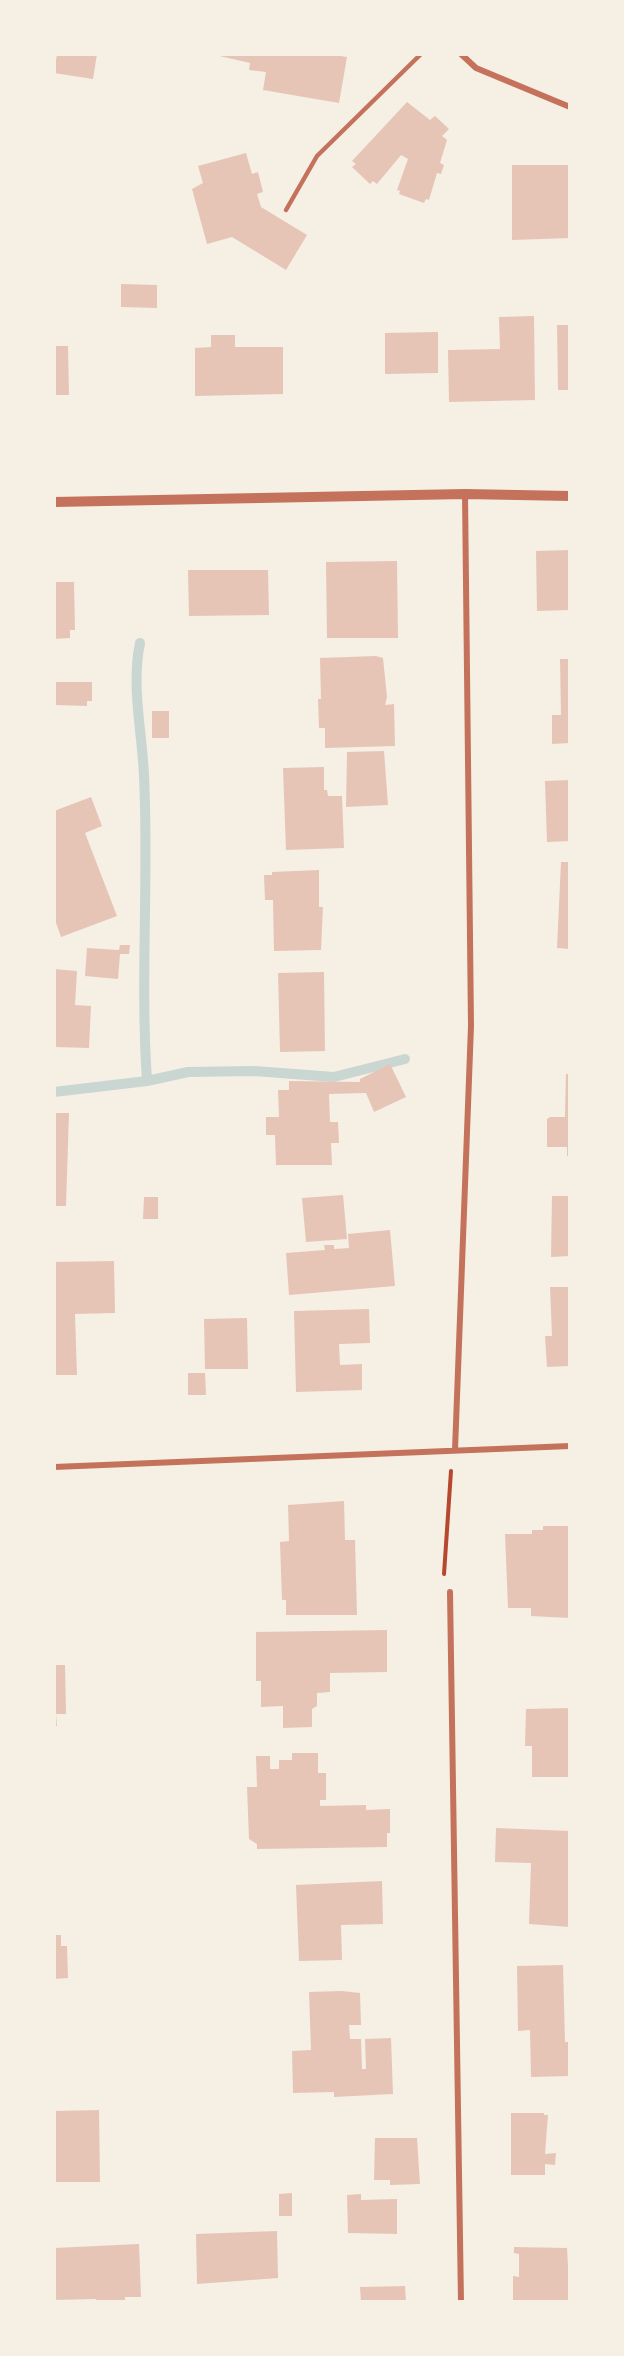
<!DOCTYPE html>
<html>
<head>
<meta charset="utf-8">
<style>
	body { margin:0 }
	#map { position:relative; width:624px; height:2356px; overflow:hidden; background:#f6efe4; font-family:"Public Sans",sans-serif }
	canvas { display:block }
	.frame { position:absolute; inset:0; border:56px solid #f6efe4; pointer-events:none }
</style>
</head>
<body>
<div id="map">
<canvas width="624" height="2356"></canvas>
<div class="frame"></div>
</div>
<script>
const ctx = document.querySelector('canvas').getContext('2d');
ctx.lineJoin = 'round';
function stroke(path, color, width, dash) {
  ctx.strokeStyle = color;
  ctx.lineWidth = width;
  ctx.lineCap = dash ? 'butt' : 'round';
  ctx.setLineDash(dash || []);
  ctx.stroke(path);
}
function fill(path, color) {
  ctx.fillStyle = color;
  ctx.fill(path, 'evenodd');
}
stroke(new Path2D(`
	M140 643C131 686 142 731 144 775 149 877 140 979 147 1081
	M54 1092 147 1081 188 1072 254 1071 334 1077 405 1059`), '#c9d6d2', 10);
fill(new Path2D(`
	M57 54H97L93 79 54 73Z
	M211 54H328L347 57 339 103 263 90 266 72 249 70 250 63Z
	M407 102 430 120 435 116 449 129 442 136 447 140 440 163 444 165 441 174 437 173 429 200 426 199 424 203 399 194 400 191 397 190 408 159 401 155 377 184 373 181 370 184 352 167 356 164 352 161Z
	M246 153 252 174 258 172 263 192 257 194 261 207 307 235 286 270 232 237 207 244 192 189 203 183 198 166Z
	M512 165H570V238L512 240Z
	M121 284 157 285V308L121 307Z
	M534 316 535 400 449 402 448 350 500 349 499 317Z
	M557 325H570V390H558Z
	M438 332V373L385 374V333Z
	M211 335H235V347H283V394L195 396V348L211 347Z
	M54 346H68L69 395H54Z
	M570 550V610L537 611 536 551Z
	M397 561 398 638H327L326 562Z
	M188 570H268L269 615 189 616Z
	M54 582H74L75 630H70V638L54 639Z
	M376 656 383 658 387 697 385 705 394 704 395 746 325 748V728H319L318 699H321L320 658Z
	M560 659H570V743L552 744V715H561Z
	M54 682H92V701H87V706L54 705Z
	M152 711H169V738H152Z
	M384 751 388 805 346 807 347 752Z
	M324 767V790H327L328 796H342L344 848 286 850 283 768Z
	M570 780V841L547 842 545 781Z
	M91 797 102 826 85 833 117 916 61 937 54 917V811Z
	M561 862H570V949L557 948Z
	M319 870V907H323L321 950 274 951 273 900H265L264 875H272V872Z
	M120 945H130L129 954H120L118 979 85 976 87 948 119 950Z
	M54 969 77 971 75 1005 91 1006 89 1048 54 1047Z
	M324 972 325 1051 280 1052 278 973Z
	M390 1064 406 1097 374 1112 366 1093 329 1094 330 1122H338L339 1143H331L332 1165H276L275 1135H266V1117H279L278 1090H289V1081L360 1082V1079Z
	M566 1074H570V1156H567V1147H547V1119L550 1117H565Z
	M54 1113H69L66 1206H54Z
	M343 1195 347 1239 306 1242 302 1198Z
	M552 1196H570V1256L551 1257Z
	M144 1197H158V1219H143Z
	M390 1230 395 1286 289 1295 286 1253 325 1250 324 1245H334V1249L349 1248 348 1234Z
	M114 1261 115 1313 75 1314 77 1375H54V1262Z
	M550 1287H570V1366L547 1367 545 1336H552Z
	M369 1309 370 1343 339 1344 340 1365 362 1364V1390L296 1392 294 1311Z
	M247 1318 248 1369H205L204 1319Z
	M188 1373H205L206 1395H188Z
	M344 1501 345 1540H355L357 1615H286V1600H282L280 1542 289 1541 288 1505Z
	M543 1526H570V1618L531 1616V1608H508L505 1534H532V1530H543Z
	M387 1630V1672L330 1673V1692L317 1693V1706L312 1709V1727L283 1728V1706L261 1707V1681H256V1632Z
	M54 1665H65L66 1714H56L57 1726H54Z
	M570 1708V1777H532V1746H525L526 1709Z
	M292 1753H318V1773H326V1800H320V1806L366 1805V1810L390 1809V1833H387V1847L257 1849V1844L249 1839 247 1787H257L256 1756H270V1769H279V1760H292Z
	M496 1828 570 1831V1927L529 1924 531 1863 495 1862Z
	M382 1881 383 1924 341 1925 342 1960 299 1961 296 1885Z
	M54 1935H61V1946H67L68 1978 54 1979Z
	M563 1965 565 2042H568L569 2076 531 2077 530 2030 518 2031 517 1966Z
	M342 1991 360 1993 361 2025H349L350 2039H361L362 2069H366L365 2039 391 2038 393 2094 334 2097V2092L293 2093 292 2051 311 2050 309 1992Z
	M99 2110 100 2182H54V2111Z
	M511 2113H544V2115H548L545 2154 556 2153 555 2165 545 2164V2175H511Z
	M375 2138H417L420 2184 390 2185V2180H374Z
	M292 2193V2216H279V2194Z
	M361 2194V2200L397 2199V2234L348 2233 347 2195Z
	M277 2231 278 2278 197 2284 196 2234Z
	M139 2244 141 2297H125V2302H96V2299L54 2300V2248Z
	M514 2247 567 2248 570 2302 513 2301V2276L519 2277V2254L514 2253Z
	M405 2286 406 2302H361L360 2287Z`), '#e6c5b7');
stroke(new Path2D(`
	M444 1574 451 1471`), '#b5482f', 4);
stroke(new Path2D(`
	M286 210 317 156 421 54`), '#c5725c', 4.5);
stroke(new Path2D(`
	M461 54 476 68 570 107
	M455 1450 471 1026 465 494
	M54 1467 570 1446
	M450 1592 461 2302`), '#c5725c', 6);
stroke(new Path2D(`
	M54 502 465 494 570 496`), '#c5725c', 10);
</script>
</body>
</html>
